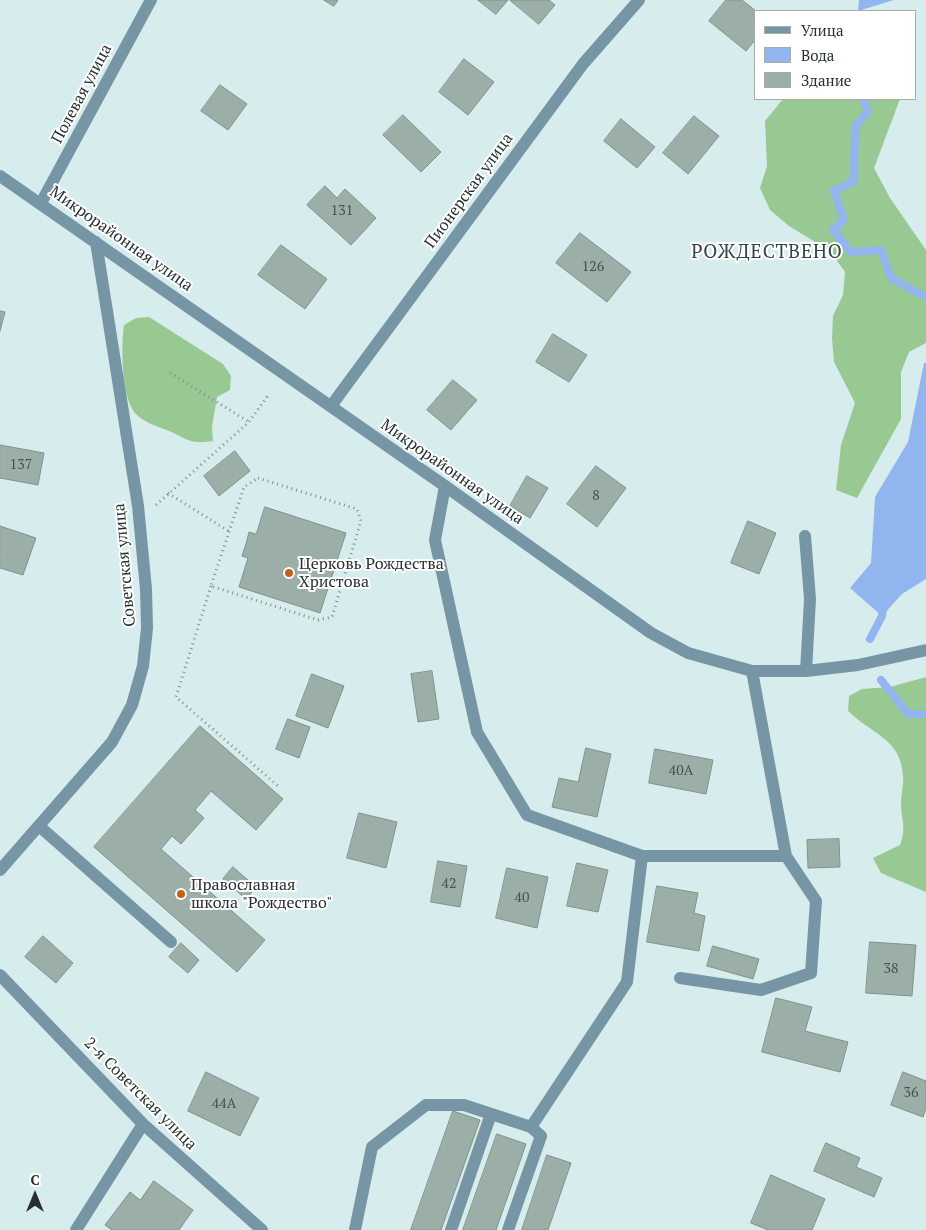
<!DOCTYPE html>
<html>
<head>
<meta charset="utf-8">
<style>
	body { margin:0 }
	#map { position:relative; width:926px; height:1230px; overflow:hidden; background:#d7eced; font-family:"PT Serif",serif }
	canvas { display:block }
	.legend { position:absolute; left:754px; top:10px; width:162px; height:90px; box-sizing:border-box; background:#fff; border:1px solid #a9acac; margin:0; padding:6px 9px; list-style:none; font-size:15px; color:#273030 }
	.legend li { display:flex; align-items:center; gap:10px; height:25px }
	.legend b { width:25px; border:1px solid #a9acac }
	.north { position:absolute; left:10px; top:1170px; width:50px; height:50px; -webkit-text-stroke:4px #fff; paint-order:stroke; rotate:0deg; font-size:14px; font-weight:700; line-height:20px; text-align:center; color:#273030 }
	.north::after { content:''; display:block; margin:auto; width:18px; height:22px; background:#273030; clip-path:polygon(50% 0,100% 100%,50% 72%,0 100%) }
</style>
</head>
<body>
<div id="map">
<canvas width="926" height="1230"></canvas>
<ul class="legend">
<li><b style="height:6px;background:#7796a5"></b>Улица</li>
<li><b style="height:14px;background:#91b5ee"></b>Вода</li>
<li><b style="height:14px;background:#9baea7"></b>Здание</li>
</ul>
<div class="north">С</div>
</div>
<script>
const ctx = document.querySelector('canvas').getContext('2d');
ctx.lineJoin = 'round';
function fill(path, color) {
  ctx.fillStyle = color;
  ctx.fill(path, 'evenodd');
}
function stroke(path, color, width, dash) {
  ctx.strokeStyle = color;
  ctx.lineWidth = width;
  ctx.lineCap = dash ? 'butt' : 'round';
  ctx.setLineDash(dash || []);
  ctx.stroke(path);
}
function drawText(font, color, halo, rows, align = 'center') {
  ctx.font = font + ' "PT Serif",serif';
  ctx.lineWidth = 4;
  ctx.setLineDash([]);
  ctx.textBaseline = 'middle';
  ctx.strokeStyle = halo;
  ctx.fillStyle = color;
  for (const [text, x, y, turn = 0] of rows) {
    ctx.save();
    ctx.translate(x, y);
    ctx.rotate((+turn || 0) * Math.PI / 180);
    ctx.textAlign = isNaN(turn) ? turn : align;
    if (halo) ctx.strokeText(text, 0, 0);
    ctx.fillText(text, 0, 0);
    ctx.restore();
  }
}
fill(new Path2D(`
	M783 99H900L874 168 890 198 926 250V343L909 352 901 372V419L857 498 836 490 841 445 855 403 834 362 832 338 833 316 843 295 845 272 830 251 789 226 770 210 760 188 767 166 765 121Z
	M149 317 223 364 231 376 230 390 217 397 212 427 213 441C187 444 190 440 169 431 157 426 144 423 135 413 121 396 121 346 124 325L136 318Z
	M926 677V892L881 873 873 858 900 845C907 827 901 820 901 803 901 794 904 785 903 776 901 738 871 734 848 711L849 696 862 689 890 687Z`), '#99c992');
fill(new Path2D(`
	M859 0H894L858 11Z
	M924 363H926V579L902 594 882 616 850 588 871 563 875 497 908 442Z`), '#91b5ee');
stroke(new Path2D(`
	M863 99 868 112 855 126 854 181 834 191 844 220 833 230 851 252 881 250 891 278 926 297
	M870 639 882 616 883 607
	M881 680 908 714H926`), '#91b5ee', 8);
const building = new Path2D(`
	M324 0H338L334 6Z
	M478 0H508L496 14Z
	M510 0H549L555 5 539 24Z
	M726 0H742L756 11 755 40 746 51 709 21Z
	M464 59 494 82 468 115 439 92Z
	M220 85 247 104 228 130 201 111Z
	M403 115 441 152 421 172 383 135Z
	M694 116 719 136 688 174 663 153Z
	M621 119 655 147 637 168 604 141Z
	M325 186 337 198 345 189 376 218 351 245 307 205Z
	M580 233 631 272 607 302 556 263Z
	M281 245 327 279 305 309 258 275Z
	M0 311 5 312 0 331Z
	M553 334 587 355 569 382 536 362Z
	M453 380 477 400 451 430 427 410Z
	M0 445 44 453 38 485 0 478Z
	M235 451 250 471 219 496 204 476Z
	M596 466 626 488 597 527 567 504Z
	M527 476 548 488 530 518 510 506Z
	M265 507 346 533 320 613 239 587 248 558 242 556 246 544 249 532 256 534Z
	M748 521 776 533 759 574 731 563Z
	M0 526 36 538 23 575 0 568Z
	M432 671 439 719 418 722 411 674Z
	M312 674 344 686 328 728 296 716Z
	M288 719 310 727 299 758 276 749Z
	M200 726 283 799 256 830 211 791 195 810 204 818 181 844 172 836 161 849 265 940 237 972 94 847Z
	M586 748 611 754 597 817 552 807 559 778 578 782Z
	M655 749 713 760 706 794 649 783Z
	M359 813 397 822 386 868 347 858Z
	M839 839 840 867 808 868 807 840Z
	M438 861 467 866 460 907 431 902Z
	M577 863 608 870 598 912 567 906Z
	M233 867 256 887 246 899 223 879Z
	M507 868 548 877 537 928 496 918Z
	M657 886 698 893 694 913 705 916 699 951 647 942Z
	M43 936 73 963 56 983 25 957Z
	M870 942 916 945 912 996 866 993Z
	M181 943 199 960 188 973 169 957Z
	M713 946 759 959 753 979 707 966Z
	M776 998 812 1007 805 1031 848 1042 840 1072 762 1052Z
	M206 1072 259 1098 240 1136 188 1111Z
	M903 1072 926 1081V1108L923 1117 891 1105Z
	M453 1111 480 1120 441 1230H411Z
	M497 1134 526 1144 496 1230H463Z
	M826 1143 860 1158 856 1167 882 1178 874 1197 814 1171Z
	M547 1155 571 1163 548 1230H522Z
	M771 1175 825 1199 812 1230H768L751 1223Z
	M154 1181 193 1210 179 1230H112L105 1225 130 1192 140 1200Z`);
fill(building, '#9baea7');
stroke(building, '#80928b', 1);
stroke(new Path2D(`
	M170 373 249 422
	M258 478 357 509 361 521 332 617 318 620 211 586 244 487Z
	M168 493 230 532
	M156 505 249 422 269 394
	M211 586 176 697 278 786`), '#808f90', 3, [1, 4]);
stroke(new Path2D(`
	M0 176 445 486 651 633 688 653 752 671H806L858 665 926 650
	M41 203 151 0
	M331 406 583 64 639 0
	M445 486 435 540 477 732 527 815 642 856H786L816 901 811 973 761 990 680 978
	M805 536 810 599 806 671
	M752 671 786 856
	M39 826 171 942
	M0 870 112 742 132 705 143 666 147 628 146 589 138 506 96 242
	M0 975 143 1124 262 1230
	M76 1230 143 1124
	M355 1230 372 1147 426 1105H464L531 1127 627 982 642 856
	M451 1230 491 1114
	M508 1230 541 1136 531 1127`), '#7796a5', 12);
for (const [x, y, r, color] of [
	[289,573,5,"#c06218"],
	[181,894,5,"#c06218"]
]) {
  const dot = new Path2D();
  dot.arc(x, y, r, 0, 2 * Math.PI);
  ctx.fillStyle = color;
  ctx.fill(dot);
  stroke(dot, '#fff', 2);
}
drawText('14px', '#44504e', null, [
	["131",342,211],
	["126",593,267],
	["137",21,465],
	["8",596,496],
	["40А",681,771],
	["42",449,884],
	["40",522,898],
	["38",891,969],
	["36",911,1093],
	["44А",224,1104]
]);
drawText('16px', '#273030', '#fff', [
	["Полевая улица",82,94,-62],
	["Пионерская улица",469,191,-54],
	["Микрорайонная улица",121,239,35],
	["Микрорайонная улица",452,472,35],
	["Советская улица",125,565,-95],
	["2-я Советская улица",140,1094,45]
]);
drawText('16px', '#273030', '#fff', [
	["Церковь Рождества",299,564],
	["Христова",299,582],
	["Православная",191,885],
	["школа \"Рождество\"",191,903]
], 'left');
ctx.letterSpacing = '1px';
drawText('19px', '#324445', '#fff', [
	["РОЖДЕСТВЕНО",767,253]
]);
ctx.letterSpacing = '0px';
</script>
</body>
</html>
